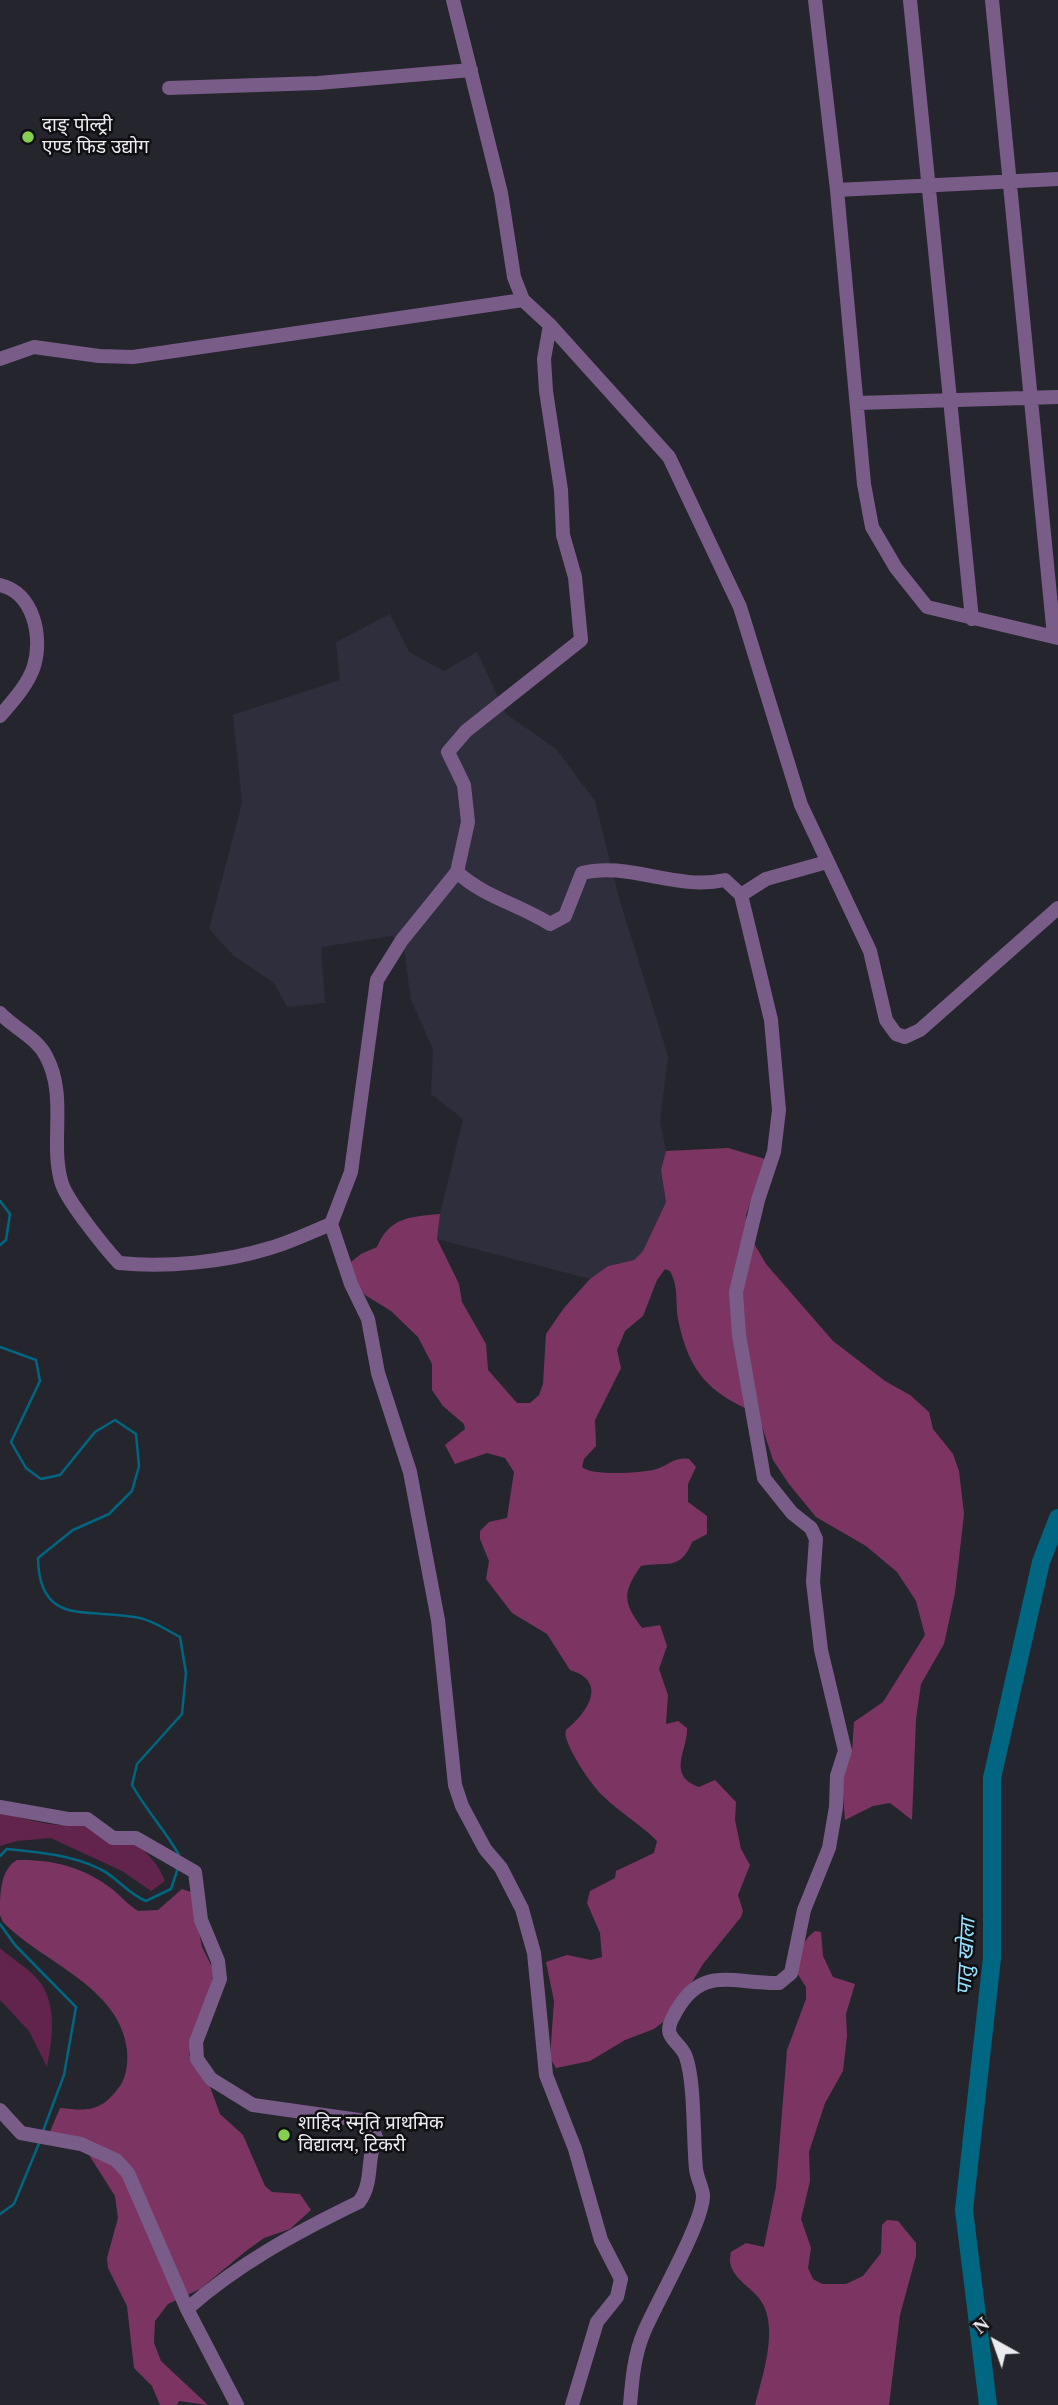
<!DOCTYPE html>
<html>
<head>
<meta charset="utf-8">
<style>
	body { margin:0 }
	#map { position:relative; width:1058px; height:2405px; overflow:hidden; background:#25262d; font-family:"Times New Roman",serif }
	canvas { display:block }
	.north { position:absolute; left:960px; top:2307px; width:70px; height:70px; -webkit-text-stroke:5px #0f0f12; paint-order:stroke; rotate:320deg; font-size:19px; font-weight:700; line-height:28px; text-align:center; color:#ebebf0 }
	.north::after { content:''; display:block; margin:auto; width:24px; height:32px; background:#ebebf0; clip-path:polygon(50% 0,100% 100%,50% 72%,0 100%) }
</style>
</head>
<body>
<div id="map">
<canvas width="1058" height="2405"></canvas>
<div class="north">N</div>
</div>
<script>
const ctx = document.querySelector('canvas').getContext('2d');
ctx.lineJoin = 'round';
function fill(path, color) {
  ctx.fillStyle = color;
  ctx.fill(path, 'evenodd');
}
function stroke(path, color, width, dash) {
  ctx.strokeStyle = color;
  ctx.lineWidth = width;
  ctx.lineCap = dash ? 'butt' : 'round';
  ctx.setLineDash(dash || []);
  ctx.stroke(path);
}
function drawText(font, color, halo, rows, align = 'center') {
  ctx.font = font + ' "Times New Roman","Noto Sans Devanagari",serif';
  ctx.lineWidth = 5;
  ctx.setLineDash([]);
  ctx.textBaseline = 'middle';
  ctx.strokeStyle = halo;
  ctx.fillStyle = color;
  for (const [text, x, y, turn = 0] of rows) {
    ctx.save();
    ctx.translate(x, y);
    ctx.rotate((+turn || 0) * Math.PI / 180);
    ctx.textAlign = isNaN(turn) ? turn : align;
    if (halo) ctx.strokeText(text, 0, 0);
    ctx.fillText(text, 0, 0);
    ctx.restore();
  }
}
fill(new Path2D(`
	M390 614 409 652 444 671 477 652 506 714 556 749 595 801 619 898 668 1056 660 1122 666 1151 661 1170 666 1202 643 1251 634 1260 608 1266 590 1279 437 1239 440 1214 463 1119 431 1094 433 1049 411 1000 404 949 392 936 321 947 325 1003 287 1007 274 983 233 955 209 929 242 803 233 715 340 680 336 642Z`), '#2e2e3c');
fill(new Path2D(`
	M0 1813C21 1817 43 1825 64 1825 71 1826 79 1823 86 1824 121 1831 152 1848 165 1881L151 1891 122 1871 51 1838 17 1841 0 1846Z
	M0 1948C13 1960 32 1970 42 1985 57 2009 52 2041 47 2067L29 2031 0 2000Z`), '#62244c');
fill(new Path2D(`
	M728 1148 765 1159 746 1215 748 1233 766 1264 833 1341 885 1381 910 1395 929 1412 933 1429 953 1454 959 1471 964 1514 955 1593 944 1644 921 1684 916 1719 912 1820 890 1803 873 1806 845 1820 842 1782 852 1752 854 1722 883 1702 925 1635 916 1601 897 1572 866 1546 816 1517 789 1484 773 1460 758 1414C709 1393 689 1373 678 1319 675 1302 679 1287 670 1271L665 1269 657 1280 643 1316 625 1331 617 1350 621 1368 595 1420 596 1446 584 1459 582 1467C591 1476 640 1473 653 1470 668 1467 673 1456 689 1459L696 1467 688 1484V1502L707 1516V1534L692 1542C680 1572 665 1561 641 1566 622 1593 623 1602 642 1628L660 1625 667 1646 659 1669 668 1695 666 1724 678 1721 687 1728C688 1750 666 1775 699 1787L715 1780 736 1802 735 1820 741 1849 750 1865 738 1895 743 1911 741 1917 703 1964 672 2015 654 2029 625 2040 590 2061 556 2068 550 2058 554 2001 546 1962 567 1955 591 1960 602 1957 600 1933 587 1903 590 1891 615 1878 616 1871 654 1853 657 1841C640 1824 619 1812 602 1795 592 1786 561 1741 566 1730 587 1713 609 1682 570 1670L547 1634 512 1613 486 1579 489 1561 480 1539V1531L489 1522 507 1518 514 1472 505 1458 487 1453 455 1464 445 1445 465 1429 464 1424 443 1406 432 1390V1364L418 1337 391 1311 365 1295 357 1285 351 1262 361 1254 377 1247C390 1217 409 1217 440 1214L437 1239 459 1284 462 1302 486 1344 488 1370 517 1403H530L539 1395 543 1384 546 1334 564 1308 590 1279 608 1266 634 1260 643 1251 666 1202 661 1170 666 1151Z
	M17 1860C51 1859 84 1867 112 1889 121 1896 128 1905 138 1911L158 1910 182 1889 191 1892 202 1947 214 1971 210 1990 196 2023 189 2055 209 2084 220 2114 243 2135 265 2186 272 2192 300 2194 311 2210 290 2229 264 2238 246 2251 200 2289 168 2304 155 2321 154 2343 161 2361 208 2405 179 2401 177 2405H160L152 2386 134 2368 127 2306 108 2268 107 2258 118 2218 115 2196 89 2155 49 2134 60 2108C89 2111 101 2112 120 2086 127 2076 128 2061 127 2050 120 1986 41 1962 3 1922L0 1915C0 1893 0 1870 17 1860Z
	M815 1931 821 1932 823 1956 833 1977 855 1984 846 2014 847 2036 843 2071 825 2103 809 2152 810 2181 801 2219 811 2248 808 2268 813 2279 822 2284H846L863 2276 881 2253 882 2225 887 2220 898 2221 916 2243V2256L900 2315 889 2405H755C762 2377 777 2335 764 2306 755 2286 724 2278 731 2252L746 2243 764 2247 776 2187 787 2050 806 1999V1987L797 1973C799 1956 801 1941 815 1931Z`), '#7c3562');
stroke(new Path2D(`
	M0 1201 10 1214 6 1240 0 1245
	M0 1347 36 1360 40 1381 11 1442 26 1468 41 1479 60 1475 95 1432 115 1420 136 1434 139 1466 132 1491 109 1514 73 1530 38 1558C39 1629 91 1607 140 1618 154 1621 168 1631 180 1637L186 1673 182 1714 137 1764 132 1785C146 1810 165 1830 179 1855
	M0 1856 7 1849C38 1852 72 1855 100 1869 117 1877 128 1894 146 1901L171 1889 178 1868
	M0 1924 15 1945 76 2007 64 2075 43 2131
	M0 2214 14 2204 40 2141`), '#006681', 2.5);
stroke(new Path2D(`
	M988 2405 964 2210 992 1958V1778L1041 1562 1058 1518`), '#006681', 18);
stroke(new Path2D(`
	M453 0 501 193 514 277 523 300 550 325 669 457 740 607 801 805 870 951 886 1020 896 1034 905 1037 920 1030 1058 908
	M815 0 837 190 864 484 872 527 896 568 927 607 1058 638
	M910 0 972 619
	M992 0 1054 636
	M169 88 318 83 471 70
	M837 190 1058 179
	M550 325 544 359 546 391 561 490 563 535 575 577 581 640 466 731 448 752 464 785 468 822 457 872 402 940 377 980 351 1172 331 1224 351 1284 368 1319 378 1373 410 1472 438 1620 455 1785 462 1806 485 1849 501 1868 522 1909 534 1953 546 2075 575 2149 601 2240 621 2279 617 2297 597 2322 572 2405
	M0 359 34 347 99 356 133 357 523 300
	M857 403 1058 397
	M0 585C33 592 43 636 34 666 28 685 12 702 0 716
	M457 872C484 897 518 904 550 924L565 916 582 873C627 861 676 891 725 880L741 895
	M0 1013C15 1029 36 1037 46 1056 68 1096 49 1144 62 1184 68 1202 105 1248 119 1263 166 1268 225 1262 270 1248 291 1242 311 1232 331 1224
	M0 1807 68 1819H87L113 1838H136L195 1872 201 1920 218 1961 220 1979 196 2042 197 2059 211 2079 253 2105 359 2120 372 2128 376 2137C366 2159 374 2182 359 2202 297 2232 238 2264 187 2309
	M0 2110 21 2133 81 2144 116 2160 128 2173 187 2309 237 2405
	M630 2405C632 2381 634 2355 644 2332 656 2303 704 2221 703 2195 702 2186 697 2178 696 2169 693 2139 695 2083 686 2057 680 2040 661 2039 673 2017 700 1963 731 1984 779 1983L791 1973 804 1910 829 1848 836 1807 837 1776 845 1751 821 1650 813 1582 816 1539 811 1528 792 1513 764 1478 739 1335 736 1292 758 1200 774 1152 779 1110 771 1020 741 895 766 879 827 862`), '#7a5c89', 14);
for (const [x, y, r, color] of [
	[28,137,7,"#84d04e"],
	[284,2135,7,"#84d04e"]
]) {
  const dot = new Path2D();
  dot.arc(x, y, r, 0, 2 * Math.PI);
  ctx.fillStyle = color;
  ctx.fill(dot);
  stroke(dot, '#0f0f12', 2.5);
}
drawText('19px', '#ebebf0', '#0f0f12', [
	["दाङ् पोल्ट्री",42,126],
	["एण्ड फिड उद्योग",42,148],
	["शाहिद स्मृति प्राथमिक",298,2124],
	["विद्यालय, टिकरी",298,2146]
], 'left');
drawText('italic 21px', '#94e0fe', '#0f0f12', [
	["पातु खोला",967,1957,-87]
]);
</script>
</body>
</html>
